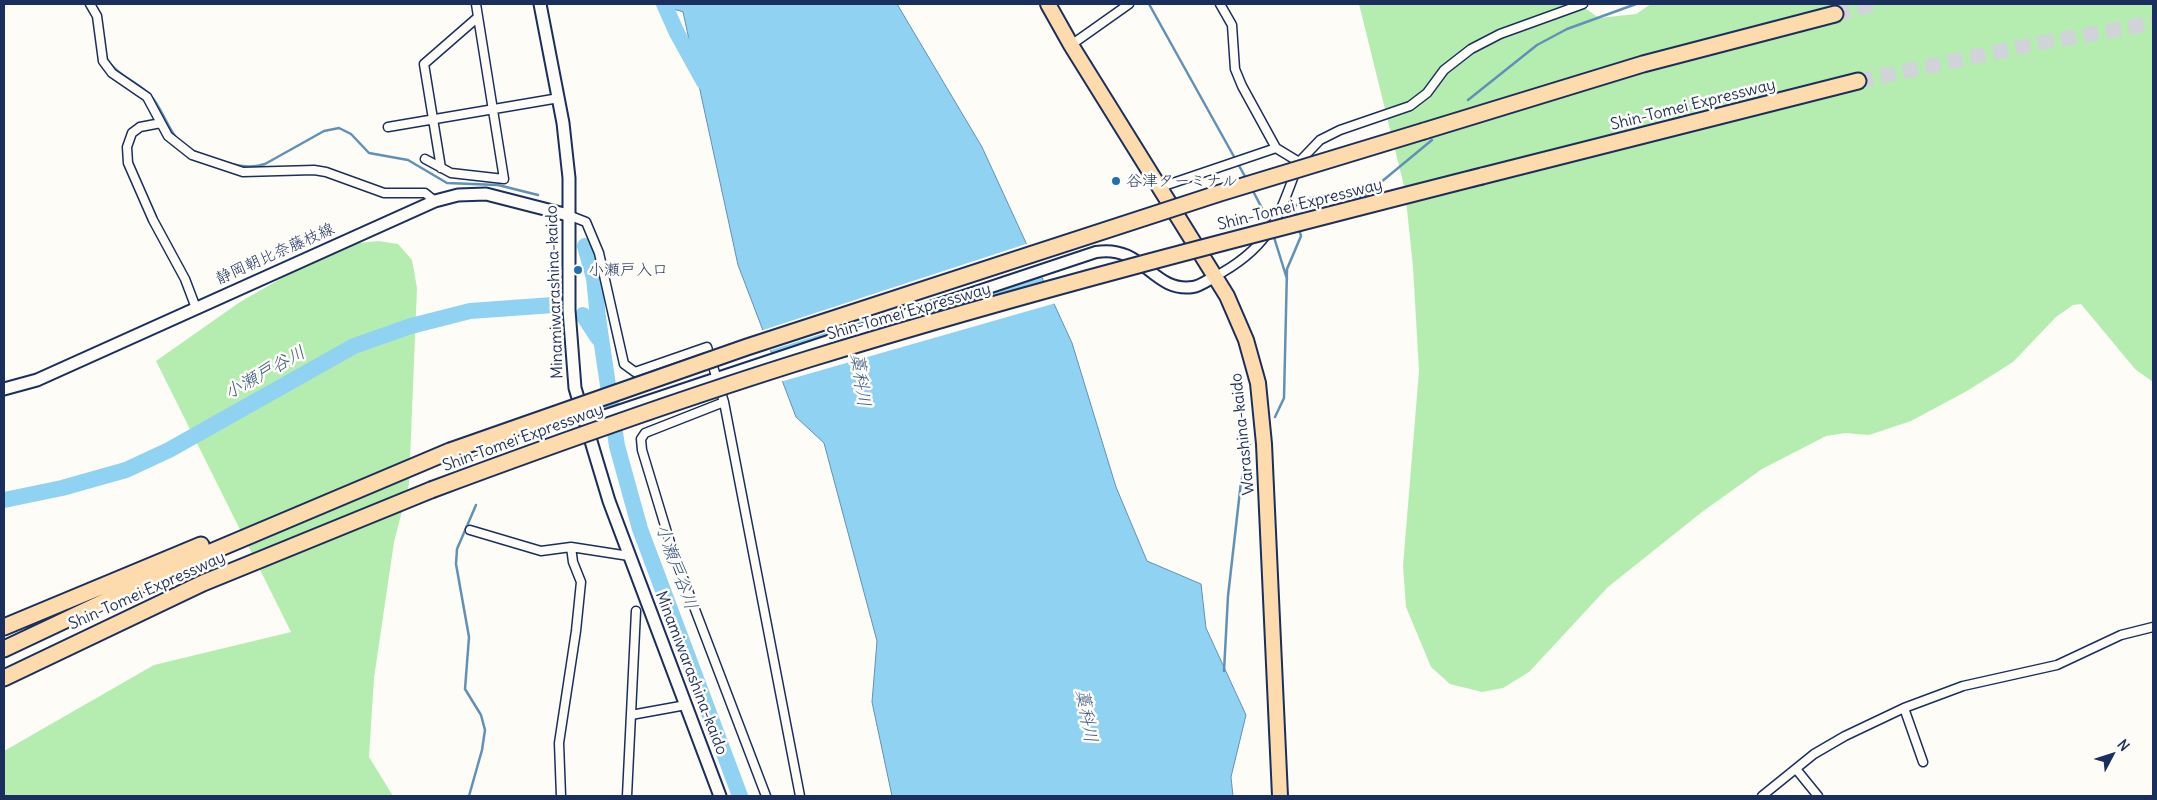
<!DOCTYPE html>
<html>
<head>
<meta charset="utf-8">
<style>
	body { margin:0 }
	#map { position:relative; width:2157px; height:800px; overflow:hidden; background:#fdfcf7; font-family:Delius,sans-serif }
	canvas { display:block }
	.frame { position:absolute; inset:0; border:5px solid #1b2f5e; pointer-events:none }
	.north { position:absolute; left:2087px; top:730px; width:50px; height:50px; -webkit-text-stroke:4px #fdfcf7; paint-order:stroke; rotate:50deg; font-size:14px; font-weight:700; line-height:20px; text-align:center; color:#1b2f5e }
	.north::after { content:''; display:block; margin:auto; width:18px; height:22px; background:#1b2f5e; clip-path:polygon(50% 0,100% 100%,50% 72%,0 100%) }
</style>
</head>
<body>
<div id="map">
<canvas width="2157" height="800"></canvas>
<div class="frame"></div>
<div class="north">N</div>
</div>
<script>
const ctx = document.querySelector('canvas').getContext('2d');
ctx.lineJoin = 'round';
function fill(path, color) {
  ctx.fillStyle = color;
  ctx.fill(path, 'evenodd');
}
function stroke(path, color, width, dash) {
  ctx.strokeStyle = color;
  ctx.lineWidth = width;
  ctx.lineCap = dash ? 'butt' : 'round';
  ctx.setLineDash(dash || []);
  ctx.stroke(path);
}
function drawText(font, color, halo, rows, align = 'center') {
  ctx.font = font + ' Delius,"Klee One",sans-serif';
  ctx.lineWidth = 5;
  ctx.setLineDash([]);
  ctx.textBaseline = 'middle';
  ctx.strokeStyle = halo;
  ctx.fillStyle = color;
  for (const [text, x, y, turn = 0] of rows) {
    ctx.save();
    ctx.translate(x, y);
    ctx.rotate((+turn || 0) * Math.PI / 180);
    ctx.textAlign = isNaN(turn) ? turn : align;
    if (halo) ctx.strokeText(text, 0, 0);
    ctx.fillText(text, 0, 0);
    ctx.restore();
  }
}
fill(new Path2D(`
	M1359 4H1579L1599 18 1636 14 1651 4H2153V382L2135 369 2081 304 2073 305 2056 317 2013 362 1967 391 1911 421 1869 435 1845 433 1826 436 1762 469 1702 512 1608 587 1529 672 1503 688 1482 692 1450 684 1431 667 1406 607 1403 566 1419 371 1413 267 1405 190Z
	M378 241 398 244 412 260 417 288 409 484 394 542 374 678 369 757 393 796H4V751L154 665 291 632 156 361 240 302 329 251 350 244Z`), '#b5edb1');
const water = new Path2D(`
	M654 4H897L982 147 1072 343 1116 487 1147 561 1201 584 1206 628 1246 715 1231 777 1233 796H892L872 702 877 641 824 443 796 417 738 265 683 12Z`);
fill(water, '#90d2f1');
stroke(water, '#6191b6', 1);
fill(new Path2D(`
	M1029 243 1039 265 768 351 760 331Z
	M1046 281 1056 303 780 382 772 361Z`), '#fdfcf7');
stroke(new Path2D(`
	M1149 4 1247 180
	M100 15 102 27
	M106 57C115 74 134 80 148 93 160 103 166 126 178 140
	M1468 100 1537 45 1567 29 1636 4
	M188 148C207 158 244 172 265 164L324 131 339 128 351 134 369 153 408 160 447 183 498 185 538 195
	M1252 189 1270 224
	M1296 219 1295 206C1314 191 1340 195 1363 197L1432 140
	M1273 234 1287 279
	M1275 417 1284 398 1287 269 1301 236 1299 229
	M1224 671 1228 596 1241 482 1250 445
	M469 796 482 750 485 730 481 715 465 689 469 637 456 564 457 549 476 505`), '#6191b6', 2.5);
stroke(new Path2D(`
	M664 4 677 33 704 82
	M585 246 594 278 598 318 617 446 640 529 740 796
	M583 315 598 338
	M4 500 62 488 126 470 169 450 354 346 411 326 470 311 553 305`), '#90d2f1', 16);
stroke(new Path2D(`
	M1835 14 1875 4
	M1858 81 2034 44 2153 23`), '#d0d3d8', 15, [15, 8]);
const minor = new Path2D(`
	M90 4 97 16 103 61 112 73 147 97 168 136 192 155 243 172 314 170 326 172 384 193H425L435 201
	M1071 45 1129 4
	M161 123 140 127 132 133 127 147 128 163 153 220 185 279 196 308
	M388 127 559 98
	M425 159 451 173 504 179 476 4
	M1299 162 1320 140 1340 130 1410 106 1427 93 1444 70 1471 49 1500 34 1583 4
	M441 168 424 64 478 17
	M1158 188 1276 148
	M568 215 586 222 599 253 624 364 635 372 707 347 724 402
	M1214 277C1271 247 1278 218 1299 162L1276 148 1242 86 1235 69 1232 25 1220 4
	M470 530 541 551 571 547 629 556
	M1904 708 1923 762
	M631 715 686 705
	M1796 769 1818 796
	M561 796 559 743 576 631 581 582 573 562 571 547
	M627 796 636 611
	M766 796 672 549 642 450 641 439 645 433 724 402 800 796
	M1762 796 1814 754 1845 736 1904 708 1963 686 2057 665 2121 635 2153 627`);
const tertiary = new Path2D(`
	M585 422 1096 252C1144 244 1152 293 1193 287 1200 286 1208 280 1214 277`);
const secondary = new Path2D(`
	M540 4 563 123 569 178V310L575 388 609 501 720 796
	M4 389 37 380 435 201 458 195 486 194 568 215`);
const trunk = new Path2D(`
	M1048 4 1071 45 1227 296 1246 340 1258 383 1264 444 1280 796`);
const motorway = new Path2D(`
	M1424 131 1643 64 1835 14
	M1482 176 1858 81
	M4 627 201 545
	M4 649 199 557 450 451
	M4 678 203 583 431 490`);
stroke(minor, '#1b2f5e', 11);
stroke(tertiary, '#1b2f5e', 14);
stroke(secondary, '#1b2f5e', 15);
stroke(trunk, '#1b2f5e', 18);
stroke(motorway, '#1b2f5e', 19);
stroke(minor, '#fdfcf7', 8);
stroke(tertiary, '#fdfcf7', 10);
stroke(secondary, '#fdfcf7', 11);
stroke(trunk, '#fedbac', 14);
stroke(motorway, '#fedbac', 15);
const motorwayBridge = new Path2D(`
	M450 451 747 347 1220 193 1424 131
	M431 490C557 443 683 398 812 358 1033 290 1258 233 1482 176`);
stroke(motorwayBridge, '#1b2f5e', 19, []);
stroke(motorwayBridge, '#fedbac', 15);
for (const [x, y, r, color] of [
	[1116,181,5,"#1f6fb2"],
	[578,270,5,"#1f6fb2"]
]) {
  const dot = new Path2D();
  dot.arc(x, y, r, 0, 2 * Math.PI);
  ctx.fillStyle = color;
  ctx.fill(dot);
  stroke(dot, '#fdfcf7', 2);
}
drawText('16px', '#1b2f5e', '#fdfcf7', [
	["Shin-Tomei Expressway",1693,105,-14],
	["Shin-Tomei Expressway",1300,205,-14],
	["静岡朝比奈藤枝線",275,254,-24],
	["Minamiwarashina-kaido",555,292,-92],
	["Shin-Tomei Expressway",909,312,-16],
	["Warashina-kaido",1243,434,-96],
	["Shin-Tomei Expressway",523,438,-20],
	["Shin-Tomei Expressway",147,591,-24],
	["Minamiwarashina-kaido",691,673,69]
]);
drawText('16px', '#1b2f5e', '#fdfcf7', [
	["谷津ターミナル",1126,181],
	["小瀬戸入口",588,270]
], 'left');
drawText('italic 18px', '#385883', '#fdfcf7', [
	["小瀬戸谷川",265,373,-29],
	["藁科川",860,380,82],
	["小瀬戸谷川",676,567,70],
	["藁科川",1086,716,80]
]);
</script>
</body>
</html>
